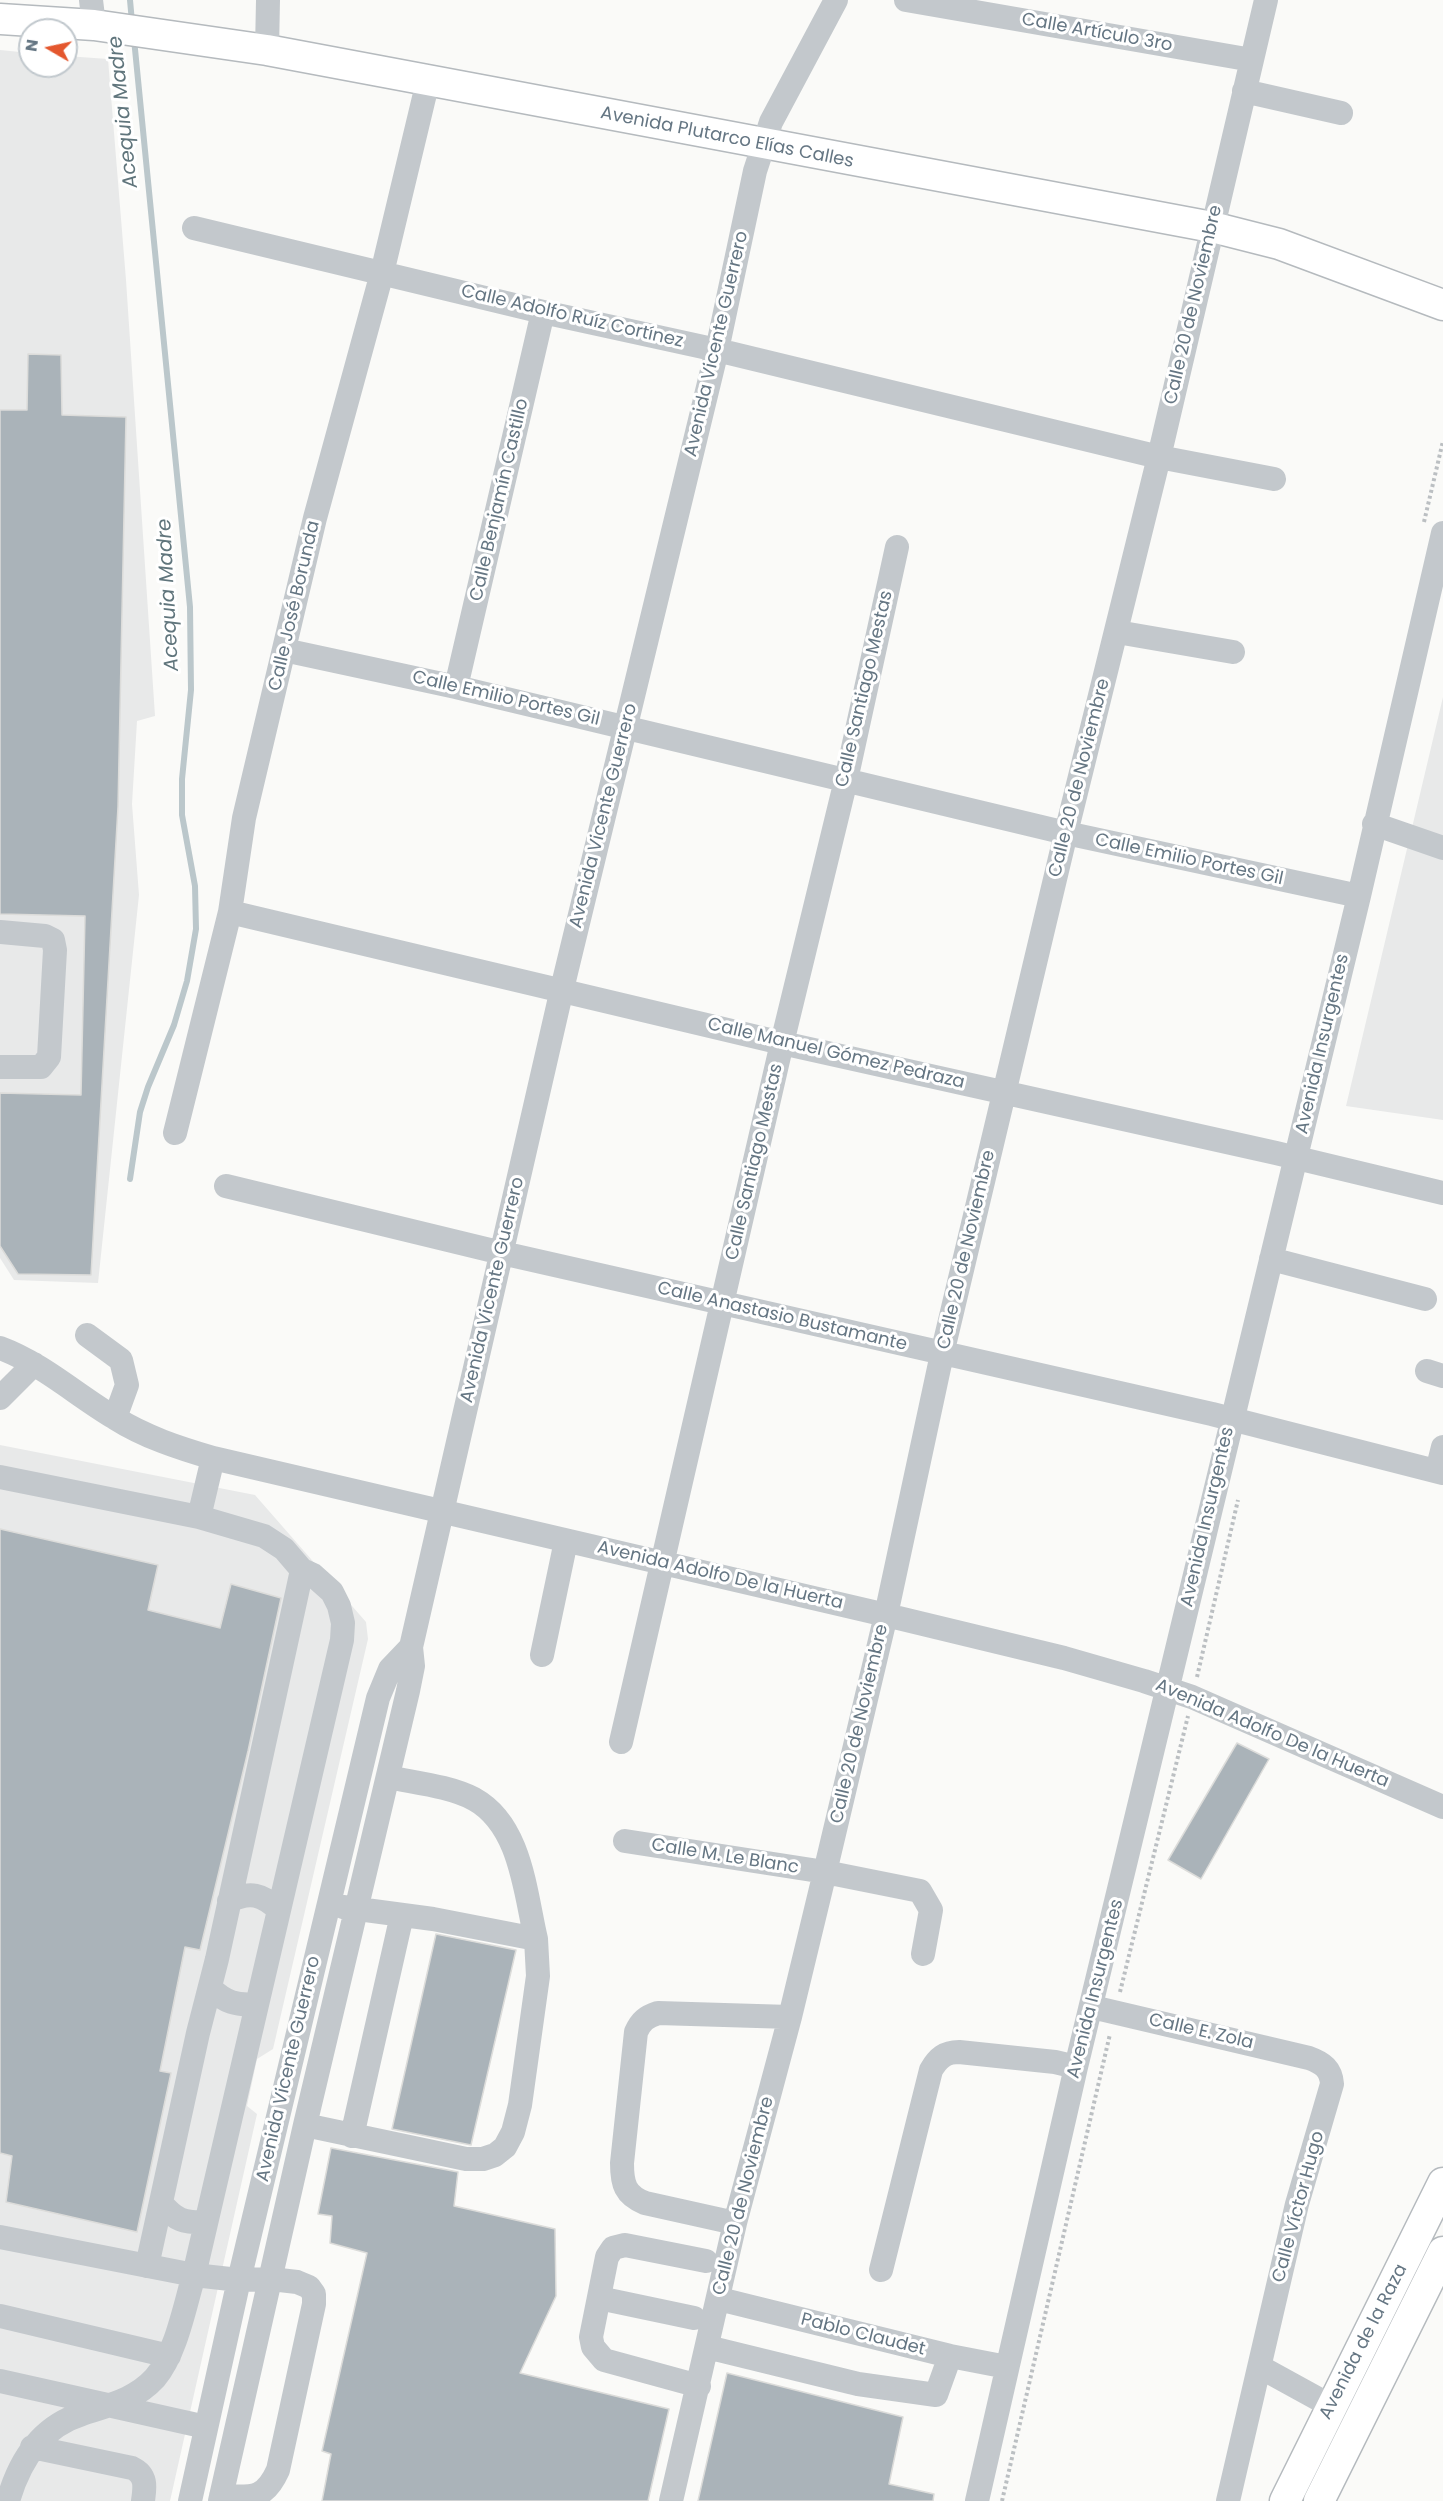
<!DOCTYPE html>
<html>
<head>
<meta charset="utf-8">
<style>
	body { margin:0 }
	#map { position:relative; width:1443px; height:2501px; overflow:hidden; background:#fafaf8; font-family:Poppins,sans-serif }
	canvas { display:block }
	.north { position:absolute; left:18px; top:18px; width:60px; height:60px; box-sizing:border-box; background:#fff; border:2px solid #c1c8cd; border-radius:50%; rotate:279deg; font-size:16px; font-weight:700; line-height:24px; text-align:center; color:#657683 }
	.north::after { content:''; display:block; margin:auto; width:21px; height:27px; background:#e4572e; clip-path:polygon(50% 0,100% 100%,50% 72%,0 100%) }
</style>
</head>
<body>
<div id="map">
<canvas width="1443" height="2501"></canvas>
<div class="north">N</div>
</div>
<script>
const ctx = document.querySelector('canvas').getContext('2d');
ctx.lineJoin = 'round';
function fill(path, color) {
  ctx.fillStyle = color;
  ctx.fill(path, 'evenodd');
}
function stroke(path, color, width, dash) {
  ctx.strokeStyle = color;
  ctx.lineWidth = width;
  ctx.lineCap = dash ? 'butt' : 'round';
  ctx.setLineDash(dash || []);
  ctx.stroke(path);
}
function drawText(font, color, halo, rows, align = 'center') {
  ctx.font = font + ' Poppins,sans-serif';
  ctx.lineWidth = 6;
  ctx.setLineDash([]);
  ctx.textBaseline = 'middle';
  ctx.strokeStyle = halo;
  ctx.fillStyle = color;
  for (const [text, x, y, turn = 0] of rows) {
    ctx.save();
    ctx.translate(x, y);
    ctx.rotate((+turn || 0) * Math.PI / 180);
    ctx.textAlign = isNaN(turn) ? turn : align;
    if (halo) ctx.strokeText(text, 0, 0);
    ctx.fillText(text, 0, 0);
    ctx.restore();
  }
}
fill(new Path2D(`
	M0 50 30 53V66H66V56L108 59 126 280 155 716 137 721 132 804 139 895 98 1283 14 1280 0 1258Z
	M1443 697V1120L1346 1106Z
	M0 1445 255 1495 366 1622 368 1639 273 2049 257 2059 247 2106 257 2114 170 2501H0Z`), '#e8e9e9');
stroke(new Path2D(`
	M130 0 132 22
	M130 1179 140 1112 148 1087 174 1025 187 981 196 929 195 886 182 815V779L191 690 190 607 134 39`), '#bbc7cb', 6);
const building = new Path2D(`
	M28 354 61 355 62 415 126 417 118 807 91 1275 18 1274 0 1246V1093L81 1095 85 916 0 914V410H27Z
	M0 1529 158 1565 148 1610 220 1628 231 1584 281 1598 248 1751 200 1950 185 1947 160 2071 171 2073 137 2232 6 2202 12 2156 0 2153Z
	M1237 1743 1269 1759 1201 1879 1168 1860Z
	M436 1934 516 1950 471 2145 392 2129Z
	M331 2148 458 2172 454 2206 555 2229 556 2296 520 2373 669 2409 648 2501H322L331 2454 322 2451 367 2253 330 2243 332 2216 318 2214Z
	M727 2373 903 2417 889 2484 934 2494 933 2501H698Z`);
fill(building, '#aab3b9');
stroke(building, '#dcdcda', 1.5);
const major = new Path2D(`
	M0 19 94 25 267 50 1212 227 1279 244 1443 305
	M1285 2501 1443 2183
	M1319 2501 1443 2252`);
stroke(major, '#b5babe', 33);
stroke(new Path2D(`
	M1424 522 1443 441
	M1197 1677 1238 1500
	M1120 1992 1188 1716
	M1002 2501 1110 2034`), '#bbbfc2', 4, [3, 3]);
stroke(new Path2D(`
	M91 0 94 25
	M906 0 1252 60
	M267 50 268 0
	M1244 91 1341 113
	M194 228 543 312 717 350 1159 457 1274 479
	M1117 632 1233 652
	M284 650 456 687 1066 833 1359 896
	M456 687 543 312
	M1374 824 1443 848
	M230 912 782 1043 1276 1153 1443 1193
	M0 932 45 936 53 940 55 950 49 1057 41 1067H0
	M175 1133 230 912 244 818 315 518 382 273 428 81
	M226 1186 502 1253 1212 1414 1443 1473
	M1271 1259 1425 1299
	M87 1335 121 1360 127 1385 115 1418
	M0 1348C43 1364 76 1395 115 1418 145 1437 179 1448 213 1458L886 1615 1064 1658 1144 1681 1192 1697 1443 1807
	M1427 1371 1443 1376
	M0 1398 34 1364
	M1437 1471 1443 1447
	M0 1477 199 1517 264 1536 284 1549 302 1570 313 1575 332 1592 339 1606 343 1623 342 1640 194 2275C185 2305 176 2354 155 2378 135 2400 109 2405 82 2414 40 2427 19 2462 8 2501
	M199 1517 213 1458
	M542 1655 566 1541
	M621 1742 782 1043 846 780 897 547
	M388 1777C416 1783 449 1786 474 1799 521 1825 525 1892 536 1939
	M625 1841 825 1872 920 1891 931 1910 923 1954
	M229 1901C250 1891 262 1894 279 1910
	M210 1988C225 2002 236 2006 257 2004
	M1092 2007 1309 2058C1323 2063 1331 2069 1332 2084L1297 2204 1228 2501
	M305 2125 466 2159H483L495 2155 505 2147 513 2132 520 2105 538 1976 536 1939 433 1919 343 1907
	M352 2136 402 1915
	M161 2203C176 2221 183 2222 206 2223
	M735 2223 645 2203C625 2195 622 2184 622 2163L636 2032C641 2021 646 2017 658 2013L790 2017
	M0 2237 194 2275 239 2280 271 2279 297 2282 309 2287 314 2294V2304L278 2470C264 2501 251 2497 221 2496
	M147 2266 198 2033 217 1959 302 1570
	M881 2270 931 2070C938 2058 945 2052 959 2052L1055 2062 1076 2067
	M599 2298 694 2318
	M719 2299 950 2356 1007 2367
	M0 2316 169 2356
	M707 2347 858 2384 936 2395 950 2356
	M1260 2367 1331 2406
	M0 2381 206 2427
	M699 2386 604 2360 593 2347 591 2337 607 2257 613 2248 625 2245 706 2261
	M32 2447 132 2468C147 2475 145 2487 143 2501
	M190 2501 239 2280 378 1698 390 1669 411 1647
	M220 2501 305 2125 408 1691 413 1666 411 1647 562 989 717 350 755 171 771 122 836 0
	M671 2501 735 2223 790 2017 825 1872 886 1615 942 1354 1066 833 1159 457 1266 0
	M977 2501 1076 2067 1359 896 1443 533`), '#c3c8cc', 24);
stroke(major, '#fff', 30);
drawText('18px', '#657683', '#fff', [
	["Calle Artículo 3ro",1097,33,10],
	["Avenida Plutarco Elías Calles",727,138,11],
	["Calle 20 de Noviembre",1194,305,-77],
	["Calle Adolfo Ruíz Cortínez",572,317,13],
	["Avenida Vicente Guerrero",717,344,-77],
	["Calle Benjamín Castillo",500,500,-77],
	["Calle José Borunda",295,606,-77],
	["Calle Santiago Mestas",865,689,-77],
	["Calle Emilio Portes Gil",506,699,13],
	["Calle 20 de Noviembre",1080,778,-76],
	["Avenida Vicente Guerrero",604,816,-76],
	["Calle Emilio Portes Gil",1189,860,12],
	["Avenida Insurgentes",1323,1044,-77],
	["Calle Manuel Gómez Pedraza",836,1054,13],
	["Calle Santiago Mestas",755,1162,-77],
	["Calle 20 de Noviembre",967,1250,-77],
	["Avenida Vicente Guerrero",493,1290,-77],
	["Calle Anastasio Bustamante",782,1317,13],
	["Avenida Insurgentes",1208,1517,-77],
	["Avenida Adolfo De la Huerta",720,1576,13],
	["Calle 20 de Noviembre",860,1724,-77],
	["Avenida Adolfo De la Huerta",1272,1734,23],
	["Calle M. Le Blanc",725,1857,9],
	["Avenida Insurgentes",1096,1989,-76],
	["Calle E. Zola",1201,2032,13],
	["Avenida Vicente Guerrero",289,2069,-77],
	["Calle 20 de Noviembre",744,2196,-76],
	["Calle Víctor Hugo",1299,2207,-75],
	["Pablo Claudet",863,2335,14],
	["Avenida de la Raza",1364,2342,-63]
]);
drawText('italic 20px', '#60757c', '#fff', [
	["Acequia Madre",124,112,-96],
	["Acequia Madre",169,595,-93]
]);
</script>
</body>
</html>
